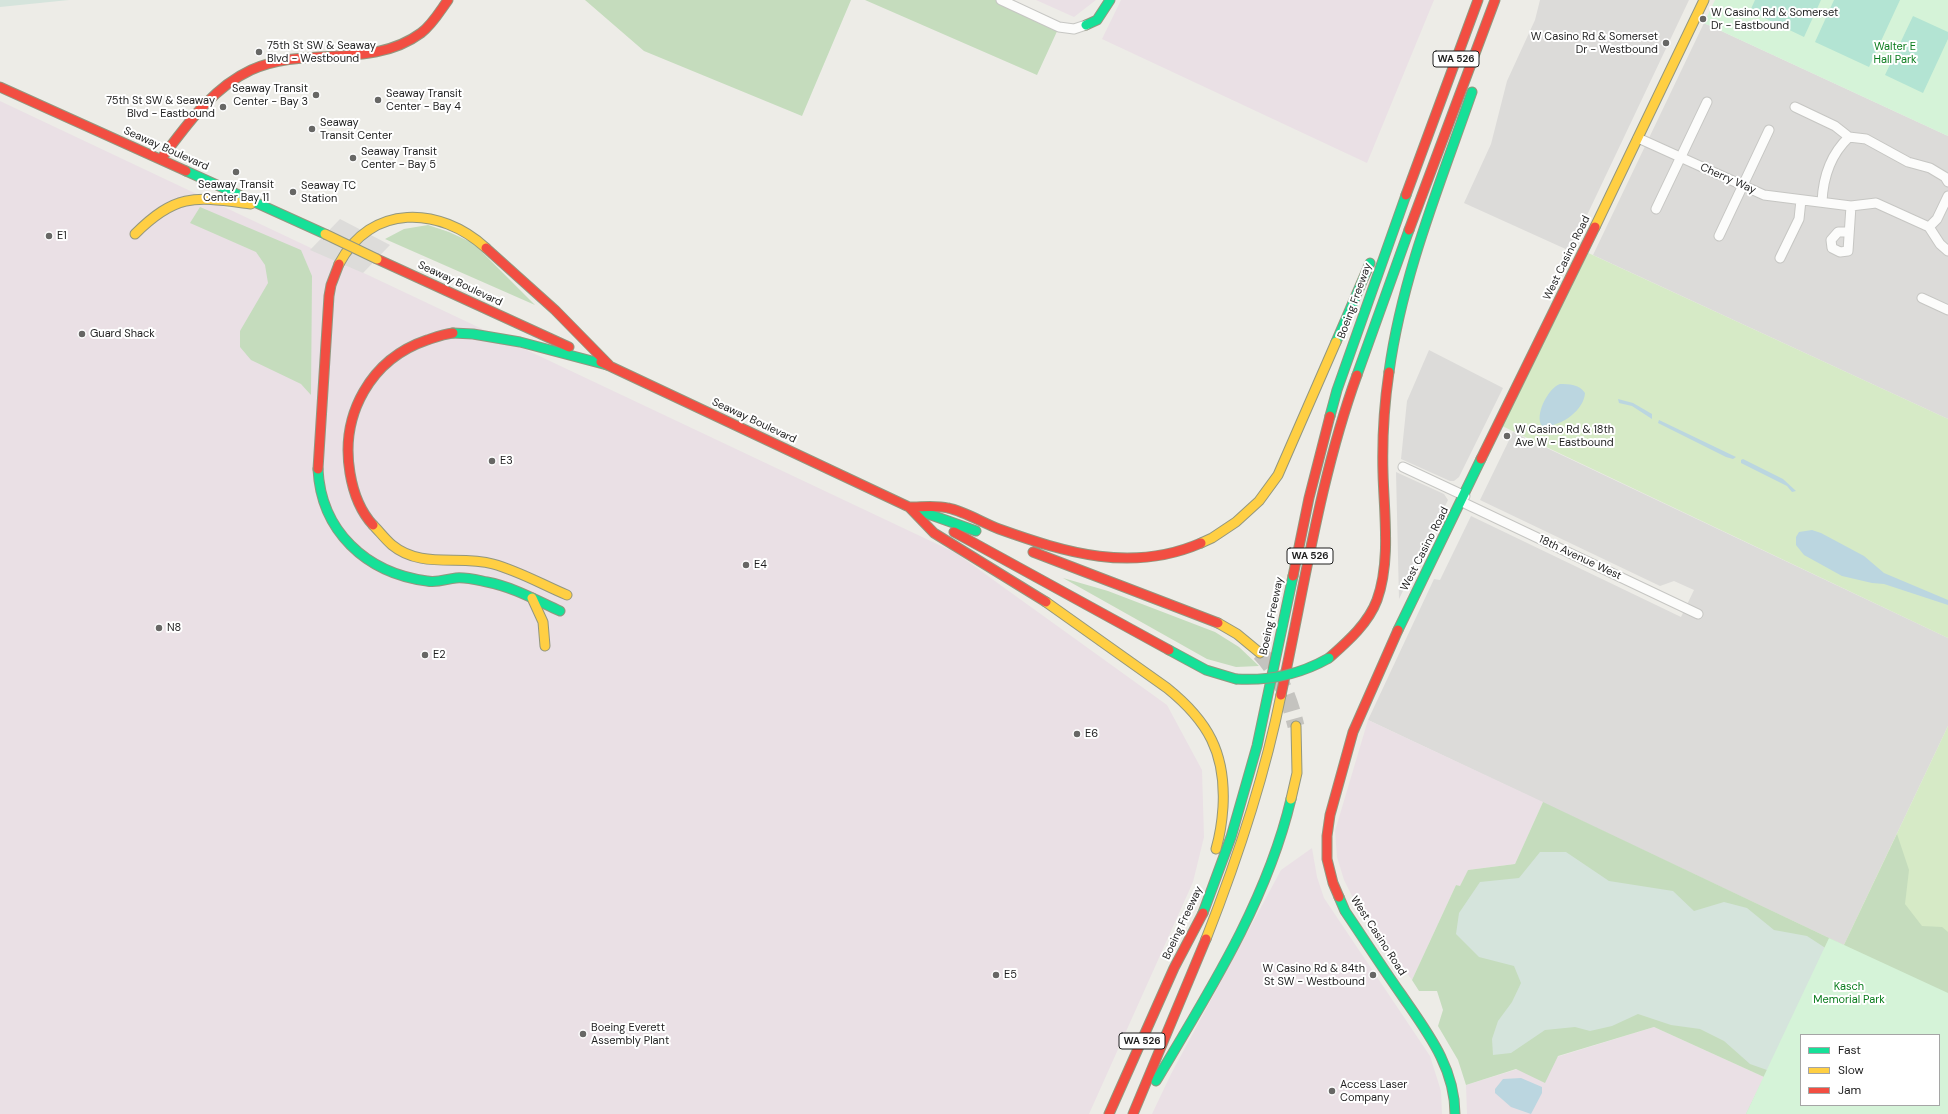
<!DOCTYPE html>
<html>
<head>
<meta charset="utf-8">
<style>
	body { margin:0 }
	#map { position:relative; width:1948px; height:1114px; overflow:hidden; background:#edece7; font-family:"DM Sans",sans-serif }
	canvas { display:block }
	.legend { position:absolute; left:1800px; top:1034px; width:140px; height:72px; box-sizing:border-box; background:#fff; border:1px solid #a5a5a5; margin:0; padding:5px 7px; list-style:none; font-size:12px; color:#1f1f1f }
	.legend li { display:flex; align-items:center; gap:8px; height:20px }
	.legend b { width:20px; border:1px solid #a5a5a5 }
</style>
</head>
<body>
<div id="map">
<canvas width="1948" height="1114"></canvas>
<ul class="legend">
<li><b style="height:5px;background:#16e098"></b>Fast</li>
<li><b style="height:5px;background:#ffcf43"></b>Slow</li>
<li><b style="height:5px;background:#f24e42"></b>Jam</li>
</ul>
</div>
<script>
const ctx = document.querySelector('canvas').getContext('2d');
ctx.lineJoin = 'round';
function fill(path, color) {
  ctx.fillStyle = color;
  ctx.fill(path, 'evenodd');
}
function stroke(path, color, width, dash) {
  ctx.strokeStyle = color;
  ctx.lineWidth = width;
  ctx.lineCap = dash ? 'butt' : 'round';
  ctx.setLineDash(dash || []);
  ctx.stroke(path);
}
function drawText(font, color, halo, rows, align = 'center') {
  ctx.font = font + ' "DM Sans",sans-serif';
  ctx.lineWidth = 4;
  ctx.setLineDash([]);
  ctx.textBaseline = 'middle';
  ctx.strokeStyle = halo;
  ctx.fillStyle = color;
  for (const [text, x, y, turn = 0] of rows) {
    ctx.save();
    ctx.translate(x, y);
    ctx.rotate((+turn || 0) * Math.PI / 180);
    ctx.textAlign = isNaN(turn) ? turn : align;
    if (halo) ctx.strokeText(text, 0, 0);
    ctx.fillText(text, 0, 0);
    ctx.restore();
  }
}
fill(new Path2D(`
	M1540 0H1689L1570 251 1464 203 1491 144 1507 81 1535 20Z
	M1704 23 1948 136V419L1593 255Z
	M1429 350 1503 388 1459 477 1454 481H1450L1401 459 1407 401Z
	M1513 432 1948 638V726L1844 945 1368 720 1434 579 1440 580 1471 516 1681 617 1694 590 1674 581 1660 586 1480 500Z
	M1396 472 1444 494 1448 500 1399 599Z`), '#dcdbd9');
fill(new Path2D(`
	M1036 0H1096L1074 17Z
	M1121 0H1434L1367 163 1102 39Z
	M0 101 956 553 1167 705 1202 770 1204 837 1193 882 1089 1114H0Z
	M1368 720 1543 802 1515 864 1468 870 1460 887 1456 885 1412 980 1355 902 1344 880 1337 857 1335 831Z
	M1312 848 1317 877 1324 898 1430 1056 1441 1091 1442 1114H1152L1171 1074 1281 870Z
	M1654 1027 1764 1077 1746 1114H1467L1466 1085Z`), '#eae0e5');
fill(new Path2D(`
	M1584 251 1948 419V638L1500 425Z
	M1948 726V969L1844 945Z`), '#d6eac6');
fill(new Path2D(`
	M585 0H851L802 116 644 51Z
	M865 0H996L1059 27 1037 75Z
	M200 207 301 250 312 276 311 395 301 384 251 360 240 347V331L268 283 265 265 256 252 190 223Z
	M428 225 449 232 473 243 535 305 385 239 404 229Z
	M1063 578 1108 591 1215 632 1239 647 1259 666 1236 667 1207 659Z
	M1543 802 1844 945 1897 834 1909 870 1905 904 1922 926 1942 927 1948 932V1114H1746L1764 1077 1654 1027 1558 1056 1545 1083 1516 1069 1466 1085 1458 1060 1438 1026 1443 1010 1437 991H1419L1412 980 1456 885 1460 886 1468 870 1515 864ZM1801 1035H1939V1105H1801Z`), '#c5dcbd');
fill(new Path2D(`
	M0 0H69L0 7Z
	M1540 852H1566L1609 881 1673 891 1694 911 1724 902 1747 908 1774 930 1807 936 1847 962 1801 1035 1781 1075 1750 1064 1724 1041 1700 1029 1671 1025 1638 1014 1612 1026 1590 1031 1575 1027 1545 1030 1511 1053 1493 1055 1492 1039 1498 1021 1512 1002 1521 983 1514 966 1479 957 1456 934 1459 913 1480 882 1519 878Z`), '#d5e4dc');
fill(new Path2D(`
	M1715 0H1948V136L1704 23Z
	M1829 938 1948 993V1114H1746ZM1801 1035H1939V1105H1801Z`), '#d5f3d8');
fill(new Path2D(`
	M1755 0H1821L1804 37 1750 11Z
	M1834 0H1900L1869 67 1815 42Z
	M1913 16 1948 32V39L1923 93 1885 75Z`), '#b3e4d3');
fill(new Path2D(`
	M1560 384C1569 384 1579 384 1585 393 1584 411 1559 428 1542 426 1534 416 1548 388 1560 384Z
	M1618 399 1633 403 1652 414V419L1632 406 1619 403Z
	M1659 420 1736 457 1733 459 1726 457 1658 423Z
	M1743 459 1783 479 1796 491 1792 492 1787 486 1741 463V460Z
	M1812 530 1821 533 1864 556 1884 573 1948 600V605L1884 584 1872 583 1842 576 1804 555 1796 545V537L1799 532Z
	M1521 1078 1542 1087V1093L1531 1114 1511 1107 1495 1093V1089L1503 1079Z`), '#bbd6e0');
fill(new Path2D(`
	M340 219 390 245 363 273 310 250Z`), '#dddcda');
stroke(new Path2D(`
	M1260 653C1280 674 1289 698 1296 726`), '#c4c3bf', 17, [17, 8]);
const street = new Path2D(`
	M1001 0 1059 27 1074 29 1086 25
	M1795 107 1835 126 1849 137
	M1638 138 1764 195 1851 206 1876 203 1929 227
	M1948 196 1937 219 1929 227 1940 244 1948 251
	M1822 202C1823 178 1831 154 1849 137L1866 139 1908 162 1930 168 1945 177 1948 182
	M1656 209 1707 102
	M1848 232H1838L1831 240 1832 248 1840 252 1848 251 1851 206
	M1719 236 1769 130
	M1780 258 1799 219 1801 200
	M1922 298 1948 310
	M1403 467 1465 496
	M1462 502 1698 614`);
const fast = new Path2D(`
	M1086 25 1097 20 1110 0
	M186 171 325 234
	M453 333 473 334 520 342 607 365
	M1336 342 1370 263
	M1389 372C1402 276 1440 184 1472 92
	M1357 375 1409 230
	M1330 416 1337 390 1406 195
	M318 469C321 531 366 573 427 581 438 583 446 579 456 578 466 577 477 580 487 582 513 587 536 600 560 611
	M920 511 976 531
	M1398 630 1481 459
	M1169 650 1206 670 1236 679
	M1339 897 1345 911C1364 939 1382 967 1401 994 1427 1032 1455 1067 1455 1114
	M1203 913 1231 837 1257 746 1293 576
	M1156 1081C1209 992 1267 901 1291 799`);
const slow = new Path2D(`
	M1595 227 1704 0
	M135 234C177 192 196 197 251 204
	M339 264C371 203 440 206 486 248
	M373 525C379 531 385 539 392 545 421 569 459 555 493 564 519 571 543 585 567 595
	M1201 543 1212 538 1236 522 1259 501 1278 475 1336 342
	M532 598 543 622 545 646
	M1046 602 1167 688C1208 721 1226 753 1223 807 1222 822 1220 835 1216 849
	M1218 623 1237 634 1260 653
	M1291 799 1297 773 1296 726
	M1206 939C1237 860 1264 780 1281 695`);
const jam = new Path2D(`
	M0 87 186 171
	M161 159C186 126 212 88 251 70 305 45 371 70 421 33 432 25 440 11 448 0
	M1406 195 1478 0
	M1409 230 1495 0
	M486 248 555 310 609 365
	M377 259 569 347
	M601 362 909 507
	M1481 459 1595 227
	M318 469 329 296 331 285 339 264
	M909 507C922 507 936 505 948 508 964 511 983 523 999 529 1066 553 1132 573 1201 543
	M909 507 934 533 1046 602
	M373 525C360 511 353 491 350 473 340 414 371 359 427 340 436 337 444 334 453 333
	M954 532 1169 650
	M1033 552 1218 623
	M1293 576 1309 498 1330 416
	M1329 658C1347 642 1368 624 1377 600 1391 561 1384 513 1383 473 1382 439 1384 406 1389 372
	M1281 695C1304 589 1320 477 1357 375
	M1339 897 1333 883 1327 859V836L1330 815 1353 732 1398 630
	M1109 1114 1174 968 1203 913
	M1133 1114 1206 939`);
stroke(street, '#c6c6c3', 11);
stroke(fast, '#93977f', 11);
stroke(slow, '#93977f', 11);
stroke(jam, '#93977f', 11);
stroke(street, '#fcfcfb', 9);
stroke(fast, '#16e098', 9);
stroke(slow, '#ffcf43', 9);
stroke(jam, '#f24e42', 9);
const fastBridge = new Path2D(`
	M1236 679C1270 681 1299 675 1329 658`);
const slowBridge = new Path2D(`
	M325 234 377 259`);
stroke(fastBridge, '#93977f', 11, []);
stroke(slowBridge, '#93977f', 11, []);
stroke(fastBridge, '#16e098', 9);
stroke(slowBridge, '#ffcf43', 9);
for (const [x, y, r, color] of [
	[1703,19,4,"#676765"],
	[1666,43,4,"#676765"],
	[259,52,4,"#676765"],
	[316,95,4,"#676765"],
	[378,100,4,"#676765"],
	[223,107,4,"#676765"],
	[312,129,4,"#676765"],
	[353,158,4,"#676765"],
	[236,172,4,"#676765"],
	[293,192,4,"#676765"],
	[49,236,4,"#676765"],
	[82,334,4,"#676765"],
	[1507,436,4,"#676765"],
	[492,461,4,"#676765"],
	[746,565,4,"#676765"],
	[159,628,4,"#676765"],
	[425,655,4,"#676765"],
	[1077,734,4,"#676765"],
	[996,975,4,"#676765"],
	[1373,975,4,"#676765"],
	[583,1034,4,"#676765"],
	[1332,1091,4,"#676765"]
]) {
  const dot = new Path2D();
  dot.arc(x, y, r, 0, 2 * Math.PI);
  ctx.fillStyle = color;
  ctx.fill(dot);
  stroke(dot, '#fff', 1.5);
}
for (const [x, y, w] of [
	[1456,59,46],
	[1310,556,46],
	[1142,1041,46]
]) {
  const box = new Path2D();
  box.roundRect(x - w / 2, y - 8, w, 16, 3);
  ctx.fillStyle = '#fff';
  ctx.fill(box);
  stroke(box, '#1f1f1f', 1);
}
drawText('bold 10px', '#1f1f1f', null, [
	["WA 526",1456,59],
	["WA 526",1310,556],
	["WA 526",1142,1041]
]);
drawText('11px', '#1f1f1f', '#fff', [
	["W Casino Rd & Somerset",1711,13],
	["Dr - Eastbound",1711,26],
	["W Casino Rd & Somerset",1658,37,"right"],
	["Dr - Westbound",1658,50,"right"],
	["75th St SW & Seaway",267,46],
	["Blvd - Westbound",267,59],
	["Seaway Transit",308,89,"right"],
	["Center - Bay 3",308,102,"right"],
	["Seaway Transit",386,94],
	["Center - Bay 4",386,107],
	["75th St SW & Seaway",215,101,"right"],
	["Blvd - Eastbound",215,114,"right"],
	["Seaway",320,123],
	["Transit Center",320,136],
	["Seaway Transit",361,152],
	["Center - Bay 5",361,165],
	["Seaway Transit",236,185,"center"],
	["Center Bay 11",236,198,"center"],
	["Seaway TC",301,186],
	["Station",301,199],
	["E1",57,236],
	["Guard Shack",90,334],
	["W Casino Rd & 18th",1515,430],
	["Ave W - Eastbound",1515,443],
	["E3",500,461],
	["E4",754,565],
	["N8",167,628],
	["E2",433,655],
	["E6",1085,734],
	["W Casino Rd & 84th",1365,969,"right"],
	["St SW - Westbound",1365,982,"right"],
	["E5",1004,975],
	["Boeing Everett",591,1028],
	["Assembly Plant",591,1041],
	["Access Laser",1340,1085],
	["Company",1340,1098]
], 'left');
drawText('11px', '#0c7d1f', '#fff', [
	["Walter E",1895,47],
	["Hall Park",1895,60],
	["Kasch",1849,987],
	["Memorial Park",1849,1000]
]);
drawText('11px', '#1f1f1f', '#fff', [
	["Seaway Boulevard",166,149,24],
	["Cherry Way",1728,179,24],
	["West Casino Road",1567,258,-64],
	["Seaway Boulevard",460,284,25],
	["Boeing Freeway",1355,301,-70],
	["Seaway Boulevard",754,421,25],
	["West Casino Road",1425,549,-63],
	["18th Avenue West",1580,558,25],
	["Boeing Freeway",1272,616,-78],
	["Boeing Freeway",1183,923,-65],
	["West Casino Road",1378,936,57]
]);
</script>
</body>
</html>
